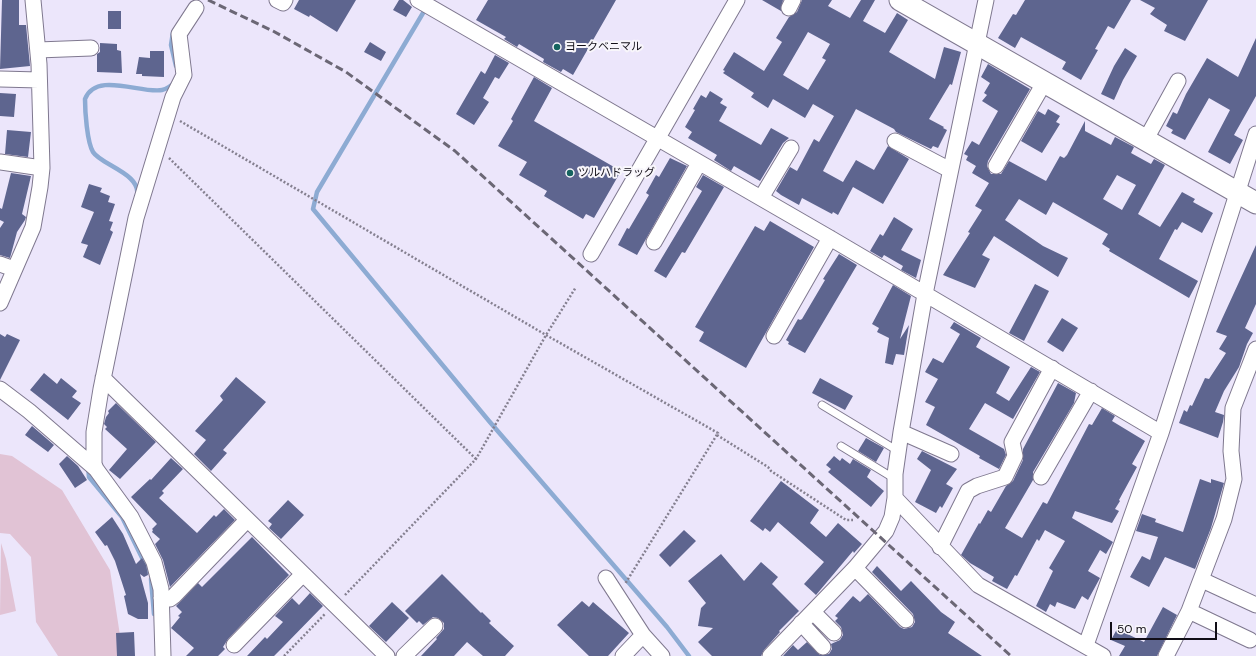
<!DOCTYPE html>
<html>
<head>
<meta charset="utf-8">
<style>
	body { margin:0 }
	#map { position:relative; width:1256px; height:656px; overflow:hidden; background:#ece6fb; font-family:"DM Sans",sans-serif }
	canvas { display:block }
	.scale { position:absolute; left:1110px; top:622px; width:107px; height:18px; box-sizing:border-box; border:2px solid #110e17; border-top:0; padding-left:5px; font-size:12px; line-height:14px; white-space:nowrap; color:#110e17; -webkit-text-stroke:3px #f8f6fb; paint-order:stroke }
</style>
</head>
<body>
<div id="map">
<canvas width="1256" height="656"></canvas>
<div class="scale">50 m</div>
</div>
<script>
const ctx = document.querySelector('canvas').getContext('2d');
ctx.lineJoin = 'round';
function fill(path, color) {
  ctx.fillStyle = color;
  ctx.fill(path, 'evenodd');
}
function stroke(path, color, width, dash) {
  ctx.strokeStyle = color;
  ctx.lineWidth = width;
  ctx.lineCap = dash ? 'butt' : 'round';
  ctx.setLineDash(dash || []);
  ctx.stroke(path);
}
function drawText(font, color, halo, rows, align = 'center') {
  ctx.font = font + ' "DM Sans","Noto Sans JP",sans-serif';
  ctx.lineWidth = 4;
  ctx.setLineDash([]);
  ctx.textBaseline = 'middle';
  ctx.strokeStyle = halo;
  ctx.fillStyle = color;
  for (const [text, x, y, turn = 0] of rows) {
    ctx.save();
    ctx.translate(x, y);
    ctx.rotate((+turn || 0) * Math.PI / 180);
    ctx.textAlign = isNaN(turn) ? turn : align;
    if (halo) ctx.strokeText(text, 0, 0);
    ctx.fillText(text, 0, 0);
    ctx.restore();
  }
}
fill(new Path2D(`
	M0 454 12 456 62 490 110 570 121 642 126 656H58L36 622 31 557 10 534 0 533Z
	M1 543 6 559 16 611 0 615Z`), '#e1c3d5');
stroke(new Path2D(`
	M426 8 317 192 313 209 489 421 667 627 689 656
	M173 32 171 45 176 66
	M137 196C142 174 101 165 93 152 87 142 85 111 85 99 96 71 141 94 162 90 167 89 172 85 175 82
	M88 466 89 477 122 517 149 572
	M151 579 154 614`), '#8dabd3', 4.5);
fill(new Path2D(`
	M2 0H19V25H26L30 66 0 69Z
	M299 0H356L337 32 310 15 309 17 294 9Z
	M399 0H403L412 7 406 17 393 10Z
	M488 0H616L573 75 563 69 561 72 543 62 544 59 519 44 517 47 504 39 506 37 476 20Z
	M762 0H783L781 11Z
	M802 0H832L828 6 850 18 861 0H875L863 21 885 33 897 13 908 20 889 52 935 79 944 47 961 52 952 85 950 84 929 119 944 127 943 128 947 130 938 148 933 146 931 149 896 132 894 129 856 109 834 150 823 171 843 182 856 160 874 170 888 146 909 159 883 204 853 187 838 215 833 212 832 214 802 198 799 205 781 195 776 191 790 167 797 171 814 139 819 142 834 116 813 104 805 118 773 99 768 108 751 97 754 93 723 73 725 71 723 70 734 52 764 71 782 42 776 38 789 17 797 12ZM808 32 830 44 822 58 826 60 808 90 783 75Z
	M1025 0H1131L1114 29 1108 26 1095 49 1098 50 1081 80 1062 69 1066 62 1021 37 1015 48 998 38 1013 14 1016 15Z
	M1140 0H1208L1185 41 1164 31 1167 25 1150 14 1155 8Z
	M108 11H121V29H108Z
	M1256 38V96L1234 135 1243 140 1230 164 1208 152 1230 110 1209 98 1185 140 1171 133 1173 130 1166 126 1173 112 1177 114 1186 94 1207 58 1238 77Z
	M370 42 386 52 381 61 364 52Z
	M100 43 117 44V50L121 51 122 73 97 72V54L100 52Z
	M1125 48 1137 56 1123 80 1114 100 1101 94 1114 66Z
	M150 51H164V77L142 76V74H136L139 57 150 58Z
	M495 55 509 63 499 79 495 77 483 98 489 102 474 125 456 114 481 71 485 74Z
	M988 64 1030 89 988 161 987 166 991 174H1001L1009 161 1046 181 1060 156 1064 158 1067 155 1085 121V131L1111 145 1115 137 1134 147 1131 153 1151 164 1154 159 1165 165 1138 214 1160 227 1182 192 1195 199 1193 202 1213 213 1202 233 1182 222 1177 230 1175 229 1159 259 1198 281 1189 298 1109 251 1110 249 1102 244 1108 234 1053 202 1046 215 1019 199 1005 220 1043 246 1068 258 1058 277 994 236 982 255 990 259 975 288 943 275 970 233 968 232 982 210 975 206 989 183 972 173 976 166 966 160 968 156 964 154 972 141 979 145 998 111 982 101 987 95 984 93 990 83 981 77ZM1117 175 1136 185 1122 210 1103 199Z
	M534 77 552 88 534 121 621 171 594 218 586 214 583 219 544 196 547 191 519 175 527 162 498 146 513 121 511 119Z
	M710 91 723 99 720 103 727 107 719 121 761 145 771 128 789 138 783 143 760 181 734 166 731 171 714 160 717 155 688 138 692 132 685 127 695 110 693 109 701 95 706 98Z
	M0 93 16 94 14 117 0 116Z
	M1048 109 1060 116 1056 122 1060 124 1042 153 1021 141 1038 111 1045 115Z
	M7 130 31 132 28 157 5 154Z
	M670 158 687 166 637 255 618 245 627 228 629 229 649 195 646 193 656 175 659 177Z
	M11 173 31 176 22 214 26 217 25 220 17 232 10 258 0 255V228L4 222 0 220V208L2 209Z
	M703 175 724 187 685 253 682 252 666 278 654 271 702 191 696 187Z
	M89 184 102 188 100 192 110 196 108 202 115 204 109 221 113 222 110 230 113 232 100 265 83 257 88 245 81 243 94 212 81 207Z
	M894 217 913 229 901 250 921 260 916 278 901 270 903 266 884 255 882 258 870 251 880 234 883 236Z
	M770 221 814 247 746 368 699 341 704 332 695 327 755 226 764 231Z
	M1256 245V304L1245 328 1253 333 1247 344 1239 367 1224 391 1215 412 1224 415 1223 422 1218 438 1179 423 1184 410 1187 412 1190 405 1192 406 1205 378 1209 379 1226 353 1219 349 1227 336 1216 332Z
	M839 254 857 265 805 353 788 344 789 342 786 340 798 319 800 320 802 319 825 280 823 279Z
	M1035 284 1049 291 1024 341 1009 333Z
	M893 285 911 296 900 339 909 325 904 355 896 354 893 365 885 363 889 338 877 332 879 328 872 324Z
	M1062 318 1078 328 1063 352 1047 342Z
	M954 322 981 338 976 347 1010 367 996 393 1009 401 1031 367 1040 372 1013 419 985 403 969 429 1004 449 1006 455 999 469 979 458 980 456 926 425 935 407 925 402 938 379 925 372 933 358 943 363 960 334 950 328Z
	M0 334 5 337 7 334 20 340 0 380Z
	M44 373 57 384 61 378 77 391 72 397 81 403 68 420 30 390Z
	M236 377 266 402 223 450 227 453 211 471 194 454 206 440 195 431 223 400 220 396Z
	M820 378 853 396 845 410 812 393Z
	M1058 383 1076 393 1074 403 1033 472V480L1005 528 1022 538 1043 502 1047 504 1089 424 1092 425 1102 408 1115 416 1112 421 1145 441 1132 464 1137 467 1119 500 1120 501 1115 509 1119 511 1112 523 1075 511 1072 518 1113 542 1106 554 1100 550 1088 571 1100 578 1088 600 1082 596 1075 609 1057 602 1055 607 1050 604 1046 612 1036 606 1053 571 1049 568 1065 541 1045 530 1039 541 1037 539 1017 576 1015 575 1007 589 992 581 994 577 970 563 961 555 979 523 980 524 988 510 991 512 1006 486 1013 481 1023 460V449Z
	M116 403 156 442 120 479 109 470 127 449 105 429 107 427 104 424 106 417 109 413 108 411Z
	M32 426 54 445 48 452 25 435Z
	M866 438 884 448 876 462 858 451Z
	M922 451 957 469 946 484 953 488 942 508 940 506 936 513 915 502 931 470 917 459Z
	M67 456 78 466 87 480 75 488 59 464Z
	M834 456 840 461 842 458 850 464 853 459 871 470 867 477 884 491 871 507 828 472 831 469 826 465Z
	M171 458 183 469 162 491 164 493 159 498 197 533 214 515 216 517 224 509 235 520 170 587 163 560 155 544 160 539 152 532 153 530 152 529 157 524 131 497 150 479 151 480Z
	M1200 479 1211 483V479L1224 483 1211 528 1195 569 1165 557 1149 587 1130 577 1142 556 1150 560 1158 537 1136 531 1142 514 1156 519 1155 522 1183 532Z
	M781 481 819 510 810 523 826 537 838 523 862 544 854 553 853 551 816 595 804 584 824 562 778 522 770 532 765 528 763 531 750 521Z
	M288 500 304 515 281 539 269 528 272 524 268 521Z
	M112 517 123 534 136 564 142 558 146 565 148 575 144 577 140 574 148 603V619H138L128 614 124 596 126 595 115 561 107 545 105 546 95 532Z
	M684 530 696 541 670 567 659 555Z
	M252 537 289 575 228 639 223 647 225 649 218 656H186L194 648 171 628 180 617 178 616 182 612 176 606 198 583 202 587Z
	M721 554 744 581 761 562 778 577 772 584 799 611 779 631 780 632 764 650 761 656H712L698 642 713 628 698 626 701 608 706 603 688 581Z
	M877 566 901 591 911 581 941 612 955 622 948 633 982 656H783L793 645 798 650 807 642 820 655 829 654 832 649 831 644 840 640 843 635 841 627 835 621 838 618 835 616 853 596 860 602 868 594 900 627 904 629 912 627 915 622 913 614 872 572Z
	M442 574 481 613 482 612 491 621 489 623 514 646 505 656H483L467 642 454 656H421L437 639 436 638 444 629V623L438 618 433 617 423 625 419 621 417 623 405 611Z
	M310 593 323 606 283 647 274 656H247L265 637 267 639 283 622 275 616 292 598 299 605Z
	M582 601 589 607 593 602 629 633 608 656H589L557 625Z
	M392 602 409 618 386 642 369 626Z
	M1163 607 1177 615 1157 656H1119L1125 646 1111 640 1117 629 1144 642Z
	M134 632 135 656H117L116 633Z`), '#5e658f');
const lane = new Path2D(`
	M822 405 898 451
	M841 446 895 479`);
const street = new Path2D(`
	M277 0 283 3 285 0
	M418 0 830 238 1161 433
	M789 8 793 0
	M38 50 91 48
	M0 79 39 80
	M895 141 950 170
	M1145 141 1178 81
	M0 162 42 168
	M996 166 1044 83
	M761 198 791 148
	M654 242 699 163
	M591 254 737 0
	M0 264 14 269
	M0 303 33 227 40 187 42 168 39 64 33 0
	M774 336 830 238
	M103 378 387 656
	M0 389 29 411 96 469
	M901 432 951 454
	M1041 477 1091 391
	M895 498 978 585 1103 656
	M940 547 968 491 977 486 1005 477 1015 456 1012 442 1052 368
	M855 568 906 620
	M606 578 643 635 662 656
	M1202 580 1256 605
	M161 598 170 599 174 596 247 520
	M1189 611 1250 640
	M813 612 834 633
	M801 623 823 647
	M234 645 303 574
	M1086 645 1161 433 1256 134
	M163 656 161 589 154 562 131 517 96 469 94 464V432L101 389 136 218 173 97 184 75 179 34 196 8
	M404 656 435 626
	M623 656 643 635
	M770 656 855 568 886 531 892 517 895 498V474L901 432 925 294 986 0
	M1166 656 1189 611 1224 519 1234 479 1231 451 1233 408 1256 349`);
const secondary = new Path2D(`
	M900 0 1256 203`);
stroke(lane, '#7f788f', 9);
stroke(street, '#7f788f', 17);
stroke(secondary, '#7f788f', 23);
stroke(new Path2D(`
	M180 121 546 335 718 433 625 584
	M169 158 476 459
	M717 435 768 467 771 471 846 520H853
	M345 595 476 459 546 335 576 287
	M284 656 325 614`), '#858090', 2.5, [2, 2]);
stroke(lane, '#fff', 7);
stroke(street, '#fff', 15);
stroke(secondary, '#fff', 21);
stroke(new Path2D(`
	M208 0 273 31 346 72 455 151 1011 656`), '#6b6775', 3, [8, 4]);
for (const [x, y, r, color] of [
	[557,47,4,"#15635f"],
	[570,173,4,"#15635f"]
]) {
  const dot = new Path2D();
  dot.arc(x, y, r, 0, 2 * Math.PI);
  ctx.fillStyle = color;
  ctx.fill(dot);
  stroke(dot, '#f8f6fb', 1.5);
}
drawText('11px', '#110e17', '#f8f6fb', [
	["ヨークベニマル",565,47],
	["ツルハドラッグ",578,173]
], 'left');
</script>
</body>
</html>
